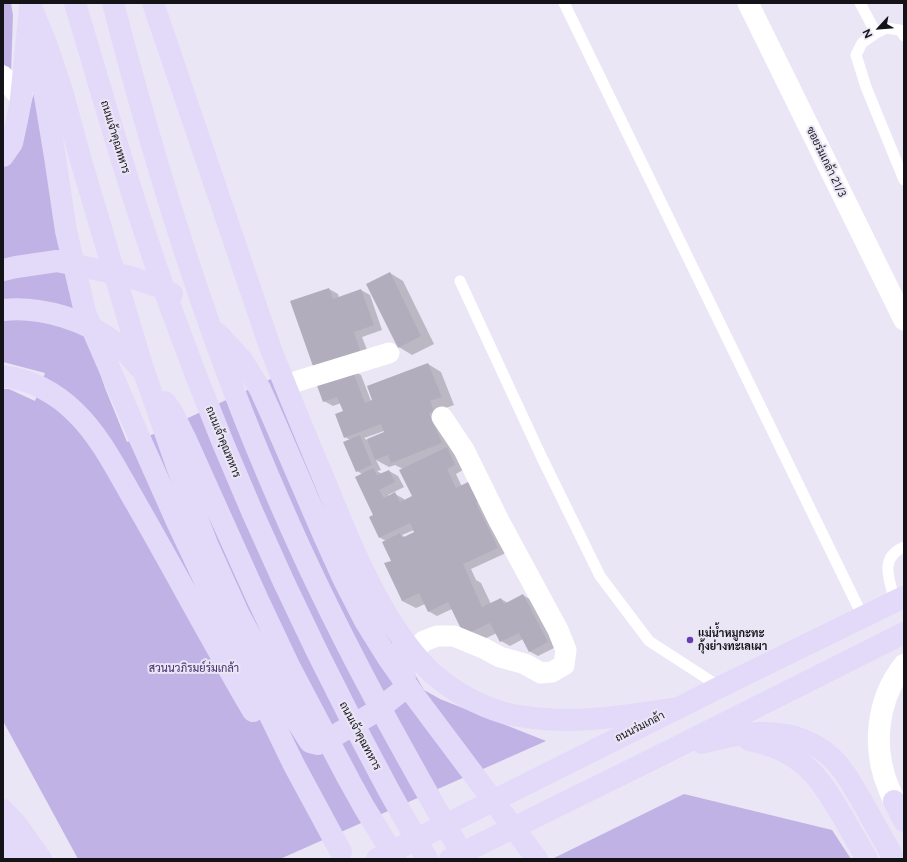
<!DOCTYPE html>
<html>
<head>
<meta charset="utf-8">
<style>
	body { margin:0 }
	#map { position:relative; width:907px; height:862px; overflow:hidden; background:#eae6f5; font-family:Figtree,sans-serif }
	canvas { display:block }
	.frame { position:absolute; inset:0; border:4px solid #141318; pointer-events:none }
	.north { position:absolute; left:859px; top:8px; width:40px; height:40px; -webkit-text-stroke:3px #eae6f5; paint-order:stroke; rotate:244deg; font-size:11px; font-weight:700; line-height:16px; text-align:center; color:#141318 }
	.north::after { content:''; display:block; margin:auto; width:14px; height:18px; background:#141318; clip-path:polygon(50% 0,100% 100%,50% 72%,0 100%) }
</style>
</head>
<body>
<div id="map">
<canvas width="907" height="862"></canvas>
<div class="frame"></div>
<div class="north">N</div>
</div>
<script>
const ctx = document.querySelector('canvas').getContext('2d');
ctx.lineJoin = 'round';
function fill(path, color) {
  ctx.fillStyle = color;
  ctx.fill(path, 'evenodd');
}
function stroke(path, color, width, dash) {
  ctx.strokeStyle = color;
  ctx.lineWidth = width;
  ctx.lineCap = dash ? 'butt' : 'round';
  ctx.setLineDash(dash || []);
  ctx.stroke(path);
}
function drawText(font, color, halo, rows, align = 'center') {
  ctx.font = font + ' Figtree,Sarabun,sans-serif';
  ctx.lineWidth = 4;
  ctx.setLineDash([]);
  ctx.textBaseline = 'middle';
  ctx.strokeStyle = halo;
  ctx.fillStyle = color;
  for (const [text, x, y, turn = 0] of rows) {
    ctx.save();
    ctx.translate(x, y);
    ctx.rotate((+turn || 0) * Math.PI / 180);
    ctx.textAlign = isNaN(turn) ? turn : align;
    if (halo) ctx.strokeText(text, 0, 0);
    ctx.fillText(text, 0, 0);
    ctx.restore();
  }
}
fill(new Path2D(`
	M3 3H11L13 15 11 73 3 63Z
	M35 90 72 289 105 388 127 442 154 434 273 378 375 606 424 690 440 699 546 741 280 859H78L3 721V389H9L35 401 45 373 3 362V159L20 139Z
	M684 794 832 830 851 859H552Z`), '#c0b2e5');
fill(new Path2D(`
	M390 273 403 281 434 344 412 355 399 347Z
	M329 289 338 294 339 298 361 290 370 295 382 330 362 337 370 357 323 374Z
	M428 364 441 372 454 405 443 409 456 453 463 470 456 474 462 487 470 483 506 553 471 569 476 580 481 583 491 604 501 599 508 603 523 595 531 600 556 647 538 656 529 651 523 639 510 646 501 641 497 633 478 642 452 609 437 616 428 611 425 604 416 608 402 601 393 561 386 541 379 537 374 515 362 474 357 471 350 440 345 437 344 411 341 403 333 406 324 401 352 370 361 375 371 401ZM384 431 385 433 367 440 364 438ZM376 460 389 467 395 465 403 469 413 497 405 501 404 499 395 494 389 497 388 495 404 487 398 476 389 471 382 474 377 471 381 470ZM414 530 415 533 406 538 402 535Z`), '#0003');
fill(new Path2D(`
	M390 272 421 336 398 348 366 284Z
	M329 288 333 299 361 289 374 325 354 332 361 353 314 369 290 301Z
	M428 363 442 397 430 401 434 411 429 413 442 443 391 463 388 455 375 460 367 439 384 432 381 424 344 438 335 414 343 411 337 397 323 402 316 383 352 369 365 403 372 400 367 386Z
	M360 435 372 465 356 472 343 442Z
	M447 447 455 465 447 469 456 488 470 481 480 501 476 503 498 548 463 564 482 607 501 598 504 604 523 594 548 642 529 652 519 633 500 642 490 623 464 635 448 602 428 612 419 593 402 601 384 563 391 561 382 542 400 533 402 538 414 532 410 523 379 538 369 517 373 515 355 477 373 468 377 475 389 470 395 482 379 490 384 498 395 492 400 502 412 496 399 470Z`), '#b1adbc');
stroke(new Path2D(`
	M564 3 863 617
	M860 3 876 33
	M904 36 900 30 886 28 876 33 862 43 856 55 866 87 904 180
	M460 281 542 458 600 576 649 641 720 687
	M895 601C890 581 878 558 904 547`), '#fff', 11);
stroke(new Path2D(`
	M748 3 904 320
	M3 76 21 99
	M285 385 389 353
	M412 652 424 641 437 636H454L483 648 500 657 525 664 541 673 552 672 564 665 566 650 558 630 499 521 464 450 442 417`), '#fff', 21);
stroke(new Path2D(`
	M904 665C876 700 872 749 889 789 891 793 892 797 894 800 896 805 901 808 904 812`), '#fff', 22);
stroke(new Path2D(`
	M75 3C105 104 134 206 170 306 239 497 326 682 427 859
	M113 3C157 173 209 342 280 503 333 626 398 743 465 859
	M153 3 270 347C288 393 307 439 326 484 345 531 364 578 390 620 402 639 415 657 431 672 452 691 478 705 504 713 511 715 519 716 526 717 577 725 629 715 679 708
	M30 4 47 46 62 91 81 161 142 366 177 466 207 544 239 615 298 723 310 742 318 744 334 736 375 712 404 689 405 681 403 640
	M38 54 55 157 66 231 85 312 140 439 178 524 213 598 294 765 341 852
	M3 156 12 143 17 120 21 99 30 7
	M3 270 16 267 57 261 127 276 160 287 172 294
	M3 310C41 306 88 320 118 345 126 352 134 361 141 369
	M217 333 242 360 260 389 273 418 324 536 344 580 365 621 388 658 414 695 537 859
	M3 376C30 379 56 393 75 412 102 438 118 473 137 505 176 573 213 643 253 711
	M165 402 172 412 186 440 257 598 290 668 349 780 364 807 396 859
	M749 740C764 743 779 748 792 756 815 770 828 792 841 814 850 829 858 844 867 859
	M702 743C743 732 788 724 825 752 828 755 831 757 834 760 846 772 854 788 863 803 873 822 884 840 894 859
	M894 801 904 821
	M3 810 17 825 41 859
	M3 839 16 859
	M377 859 720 687 904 597
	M450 859 657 757 904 633`), '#e3dafa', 22);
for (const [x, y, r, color] of [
	[690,640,4,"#6b3bb3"]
]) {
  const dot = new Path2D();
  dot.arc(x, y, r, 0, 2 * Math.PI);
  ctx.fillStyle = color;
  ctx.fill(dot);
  stroke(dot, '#eae6f5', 1.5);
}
drawText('11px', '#141318', '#eae6f5', [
	["ถนนเจ้าคุณทหาร",115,137,73],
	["ซอยร่มเกล้า 21/3",826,162,64],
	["ถนนเจ้าคุณทหาร",223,442,68],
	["ถนนร่มเกล้า",640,727,-27],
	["ถนนเจ้าคุณทหาร",360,736,62]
]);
drawText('bold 11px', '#141318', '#eae6f5', [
	["แม่น้ำหมูกะทะ",698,634],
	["กุ้งย่างทะเลเผา",698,647]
], 'left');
drawText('11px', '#422b6a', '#eae6f5', [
	["สวนนวภิรมย์ร่มเกล้า",194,669]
]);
</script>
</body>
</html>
